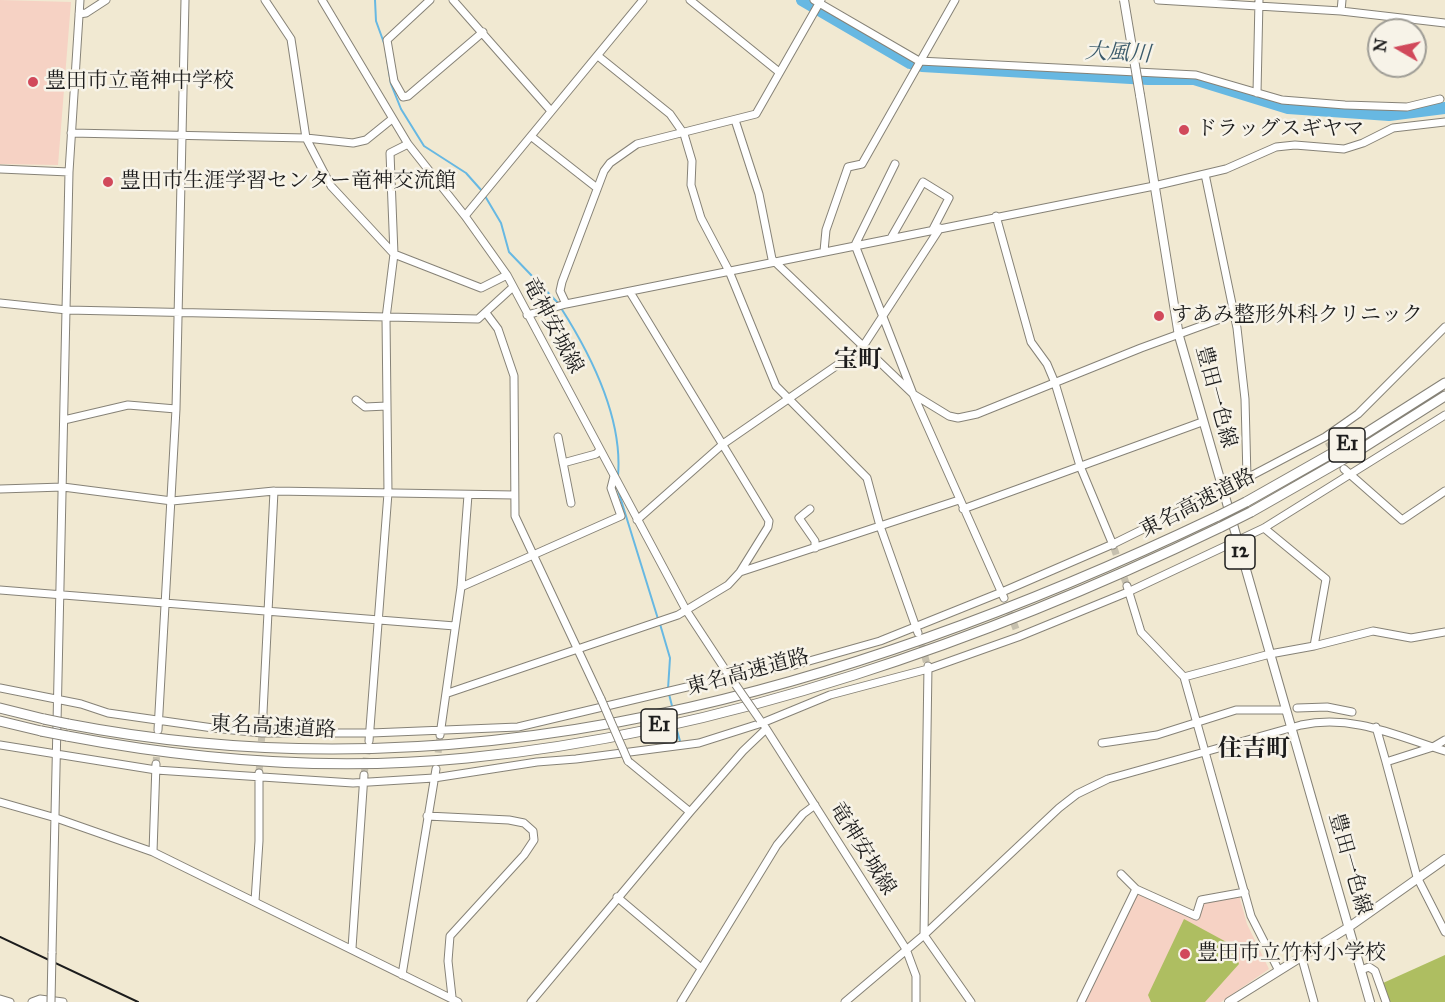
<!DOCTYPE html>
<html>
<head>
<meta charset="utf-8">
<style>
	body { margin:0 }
	#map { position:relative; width:1445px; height:1002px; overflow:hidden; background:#f1e9d2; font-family:"IM FELL Great Primer",serif }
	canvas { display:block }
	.north { position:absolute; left:1367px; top:18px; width:60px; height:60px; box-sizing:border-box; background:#f7f3e8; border:2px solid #9f9d96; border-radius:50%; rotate:279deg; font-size:16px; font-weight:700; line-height:24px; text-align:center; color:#1c1c1c }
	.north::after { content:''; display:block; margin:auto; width:21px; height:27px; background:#d1495b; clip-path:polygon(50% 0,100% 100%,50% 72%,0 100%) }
</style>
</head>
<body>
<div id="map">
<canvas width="1445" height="1002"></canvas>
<div class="north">N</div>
</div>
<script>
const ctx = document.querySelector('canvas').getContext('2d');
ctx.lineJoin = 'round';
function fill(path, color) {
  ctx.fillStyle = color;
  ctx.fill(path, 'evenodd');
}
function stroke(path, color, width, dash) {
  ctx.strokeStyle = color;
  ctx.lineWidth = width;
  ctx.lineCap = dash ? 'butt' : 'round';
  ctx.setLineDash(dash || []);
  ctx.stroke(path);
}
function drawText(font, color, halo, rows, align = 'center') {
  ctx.font = font + ' "IM FELL Great Primer","Noto Serif JP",serif';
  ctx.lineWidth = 5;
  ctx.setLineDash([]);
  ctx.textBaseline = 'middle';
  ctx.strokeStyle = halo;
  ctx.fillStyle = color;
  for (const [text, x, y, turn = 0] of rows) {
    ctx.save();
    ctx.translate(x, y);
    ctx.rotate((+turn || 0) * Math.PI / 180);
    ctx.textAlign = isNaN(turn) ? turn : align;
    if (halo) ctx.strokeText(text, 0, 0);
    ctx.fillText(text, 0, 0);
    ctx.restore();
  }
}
fill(new Path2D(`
	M0 0 71 2 58 165 0 164Z
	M1137 892 1196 919 1202 903 1239 895 1247 924 1269 969 1221 1002H1083Z`), '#f6d2c4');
fill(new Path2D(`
	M1184 919 1232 945 1239 964 1205 1002H1151L1148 995Z
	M1445 955V1002H1389L1383 983Z`), '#aebe61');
stroke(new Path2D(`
	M375 0 376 21 384 43
	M386 52 391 84 401 109 424 146 466 173 482 191
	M485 196 501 223 509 252 558 303
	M561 308C591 355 623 418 618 476
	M617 487 658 619
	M660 624 670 658 668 689
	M669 694 672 706
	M676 727 680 741`), '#67b8e2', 2);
stroke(new Path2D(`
	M802 0 910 63 922 66 1148 79H1194L1288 108 1389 115 1445 108`), '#67b8e2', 12);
stroke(new Path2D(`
	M1328 442 1342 466
	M1114 548 1127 586
	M1006 603 1016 629
	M919 635 927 664
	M437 763 440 735
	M156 764 158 732
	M259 773 262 733
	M364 775 368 745`), '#c6c0ae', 7, [7, 3.5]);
const minor = new Path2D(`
	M265 0 291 39 306 138 331 186 394 254 481 288 507 275
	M322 0 408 144 465 216 507 275 686 610 732 680
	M430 0 387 40 394 81 403 97 408 96 483 32
	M453 0 551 111
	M690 0 779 72
	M814 0 919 61 1196 75 1282 100 1345 105 1407 107 1440 99
	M1158 0 1341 11 1445 23
	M1341 11 1342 0
	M79 14 86 13 106 0
	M598 56 670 114 684 134 692 161 691 185 701 218 729 271 776 386 867 478 880 526 918 633
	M1257 93 1259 0
	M735 120 759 194 772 259 913 394 949 416 958 418 977 414 1141 348 1234 314
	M71 133 306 138 353 143 366 140 392 119
	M532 137 597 188
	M895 164 855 245 913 394 1004 598
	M0 169 69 172
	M1205 174 1237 328 1245 399 1247 478
	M465 216 643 0
	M996 216 1031 342 1047 364 1055 383 1080 466 1113 545
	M891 238 923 182 949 198 933 229
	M824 251 826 230 848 167 862 164 955 0
	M0 303 67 310 478 319 513 287
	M566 304 560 291 562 282 604 171 610 163 637 144 756 114 821 0
	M486 313 498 329 514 376 515 516 601 699
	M527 315 566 304 1154 186 1226 169 1276 147 1295 145 1344 149 1363 143 1393 128 1445 122
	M356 400 365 407 387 406
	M64 420 128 405 176 409
	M558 437 571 503
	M563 463 596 454 600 450
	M1344 469 1402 520 1445 491
	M0 489 63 487 172 501 274 491 514 495
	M810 509 799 518 815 541V548
	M963 509 1202 422
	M637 520 723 444 862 348 940 228
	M740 572 959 500
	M1127 586 1141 632 1184 677 1251 916 1278 969
	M461 587 621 516 611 488 614 476
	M0 590 455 626
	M1314 646 1373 631 1411 638 1445 632
	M928 666 924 935 971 1002
	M1184 677 1270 654 1314 646 1326 579 1264 528
	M0 688 81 704 108 713 213 728 262 733H371L518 727 729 677 795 665 880 641 1002 592 1113 544 1247 478 1325 437 1358 414 1445 327
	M448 693 678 615 728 585 740 572 768 527 769 521 630 292
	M1297 708 1327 707 1352 712
	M765 727 906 949 916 976V1002
	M1376 727 1386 762
	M158 730 176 409 185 0
	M262 733 274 491
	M440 735 461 587 468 495
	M1445 740 1433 747 1386 762 1417 877 1445 932
	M369 741 388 493 386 318 394 254 390 153 408 144
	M1102 743 1157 735 1236 710H1285
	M0 745 156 770 353 783 434 778 537 762 576 759 699 743 762 723 830 695 928 669 1018 637 1128 592 1264 528 1445 415
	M628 761 690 812
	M0 802 56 818 153 852 458 1002
	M427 816 509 820 524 823 533 831 534 840 524 855 450 936 448 961 452 997
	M153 852 156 764
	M1121 874 1136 889 1196 916 1201 900 1245 892
	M617 897 701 968
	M255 901 259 841V773
	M352 948 364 775
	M52 953 69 172 80 0
	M1301 955 1314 1002
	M1361 970 1369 967 1375 971 1386 1002
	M402 975 436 769
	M0 999 10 1002
	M32 1002 40 999 63 1002
	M531 1002 690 812 743 751 766 729
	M681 1002 777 845 803 814 815 805
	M845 1002 924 935 1059 808 1077 794 1108 779 1301 725C1353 714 1397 736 1445 751
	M1081 1002 1136 889`);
const major = new Path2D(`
	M1140 95 1179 336 1370 1002
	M1229 1002 1349 927 1445 859`);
const highway = new Path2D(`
	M1246 502 1352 442 1445 383
	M1251 512 1358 451 1445 396
	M0 708 44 719
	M0 721 41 731
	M68 724C471 802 856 689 1218 516
	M67 736C198 761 334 771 467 758 725 733 989 639 1221 527`);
stroke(minor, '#868277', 9);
stroke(major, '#868277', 10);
stroke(highway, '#868277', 11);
stroke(minor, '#fff', 7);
stroke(major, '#fff', 8);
stroke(highway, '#fff', 9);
stroke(new Path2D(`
	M0 937 138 1002`), '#1c1c1c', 2);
const minorBridge = new Path2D(`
	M733 681 760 720
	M601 699 628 761
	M51 1002 52 953`);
const majorBridge = new Path2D(`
	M1124 0 1140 95`);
const highwayBridge = new Path2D(`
	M1218 516 1246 502
	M1221 527 1251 512
	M44 719 68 724
	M41 731 67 736`);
stroke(minorBridge, '#868277', 9, []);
stroke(majorBridge, '#868277', 10, []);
stroke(highwayBridge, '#868277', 11, []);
stroke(minorBridge, '#fff', 7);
stroke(majorBridge, '#fff', 8);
stroke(highwayBridge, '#fff', 9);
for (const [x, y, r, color] of [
	[33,82,6,"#d1495b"],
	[1184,130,6,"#d1495b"],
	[108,182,6,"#d1495b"],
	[1159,316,6,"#d1495b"],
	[1185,954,6,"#d1495b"]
]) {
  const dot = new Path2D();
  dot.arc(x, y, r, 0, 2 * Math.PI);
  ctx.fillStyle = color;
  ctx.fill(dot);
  stroke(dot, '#f7f3e8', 2);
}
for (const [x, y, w] of [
	[1347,445,36],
	[1240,552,30],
	[659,726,36]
]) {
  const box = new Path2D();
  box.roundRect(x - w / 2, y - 17, w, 34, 4.5);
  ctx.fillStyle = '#f7f3e8';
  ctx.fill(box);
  stroke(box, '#1c1c1c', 1.5);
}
drawText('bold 20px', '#1c1c1c', null, [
	["E1",1347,445],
	["12",1240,552],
	["E1",659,726]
]);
drawText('21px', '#1c1c1c', '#f7f3e8', [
	["豊田市立竜神中学校",45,82],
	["ドラッグスギヤマ",1196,130],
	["豊田市生涯学習センター竜神交流館",120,182],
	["すあみ整形外科クリニック",1171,316],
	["豊田市立竹村小学校",1197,954]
], 'left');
drawText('21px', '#1c1c1c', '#f7f3e8', [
	["竜神安城線",552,326,62],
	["豊田一色線",1215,397,75],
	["東名高速道路",1198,504,-27],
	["東名高速道路",748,673,-15],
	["東名高速道路",273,728,3],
	["竜神安城線",862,849,58],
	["豊田一色線",1349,864,74]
]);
drawText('italic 22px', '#3a5a6b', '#f7f3e8', [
	["大風川",1118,54,3]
]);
drawText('bold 24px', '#1c1c1c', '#f7f3e8', [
	["宝町",858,361],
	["住吉町",1254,750]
]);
</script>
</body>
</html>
